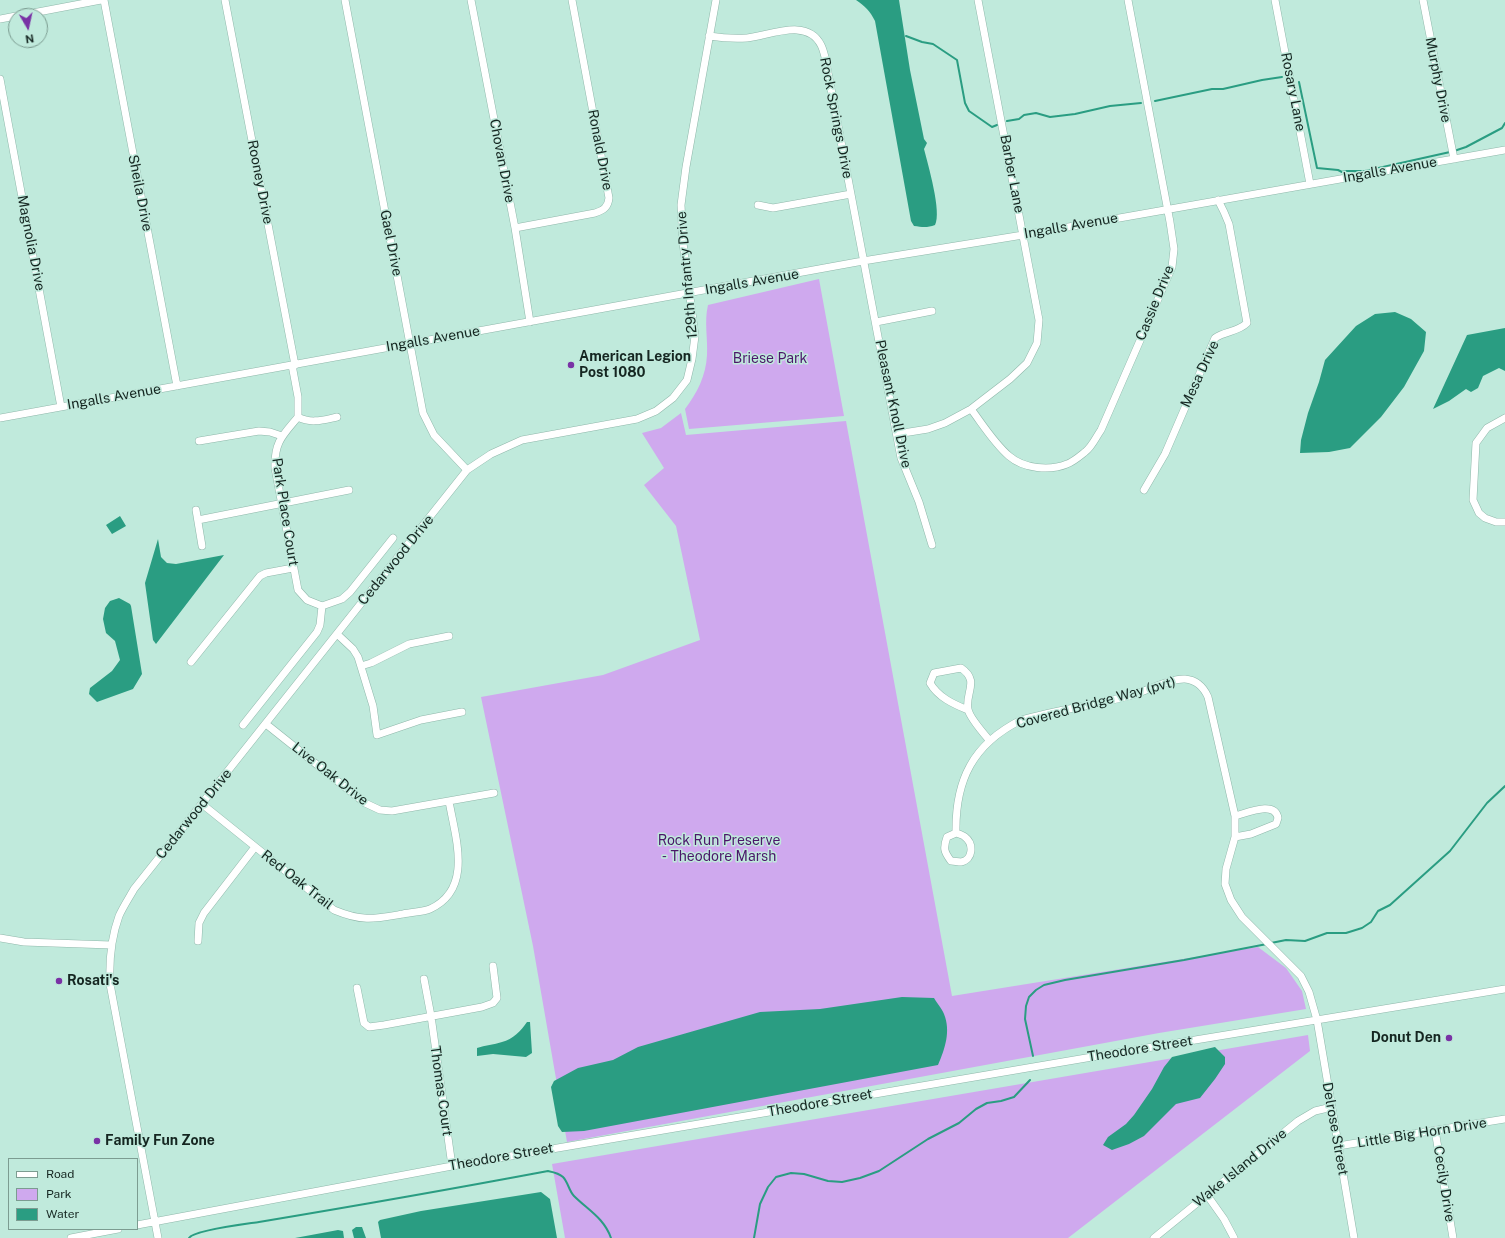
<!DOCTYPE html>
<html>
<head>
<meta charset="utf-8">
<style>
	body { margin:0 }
	#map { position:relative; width:1505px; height:1238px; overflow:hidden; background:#c0eadc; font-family:"Public Sans",sans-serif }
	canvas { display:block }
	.legend { position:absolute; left:8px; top:1158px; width:130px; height:72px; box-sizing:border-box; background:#c0eadc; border:1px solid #7c9c91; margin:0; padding:5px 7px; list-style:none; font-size:12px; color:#152621 }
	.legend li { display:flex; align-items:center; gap:8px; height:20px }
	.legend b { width:20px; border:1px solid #7c9c91 }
	.north { position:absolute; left:8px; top:8px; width:40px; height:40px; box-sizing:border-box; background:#c0eadc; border:1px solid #7c9c91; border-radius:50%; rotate:171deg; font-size:11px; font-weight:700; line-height:16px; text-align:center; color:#152621 }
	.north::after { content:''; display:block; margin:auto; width:14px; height:18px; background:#7932a5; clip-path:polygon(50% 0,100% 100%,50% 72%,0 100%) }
</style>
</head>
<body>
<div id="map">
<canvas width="1505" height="1238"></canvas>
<ul class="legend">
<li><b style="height:5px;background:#fff"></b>Road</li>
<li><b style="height:11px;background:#cfa9ee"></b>Park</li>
<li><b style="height:11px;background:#2a9d82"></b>Water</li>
</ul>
<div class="north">N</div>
</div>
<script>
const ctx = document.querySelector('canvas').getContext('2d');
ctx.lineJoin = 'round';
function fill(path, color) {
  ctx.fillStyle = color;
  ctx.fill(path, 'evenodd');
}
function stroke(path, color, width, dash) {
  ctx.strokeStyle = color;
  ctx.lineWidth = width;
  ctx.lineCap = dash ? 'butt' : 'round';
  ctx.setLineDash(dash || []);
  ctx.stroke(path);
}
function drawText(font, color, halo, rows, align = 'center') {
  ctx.font = font + ' "Public Sans",sans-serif';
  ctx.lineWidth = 3;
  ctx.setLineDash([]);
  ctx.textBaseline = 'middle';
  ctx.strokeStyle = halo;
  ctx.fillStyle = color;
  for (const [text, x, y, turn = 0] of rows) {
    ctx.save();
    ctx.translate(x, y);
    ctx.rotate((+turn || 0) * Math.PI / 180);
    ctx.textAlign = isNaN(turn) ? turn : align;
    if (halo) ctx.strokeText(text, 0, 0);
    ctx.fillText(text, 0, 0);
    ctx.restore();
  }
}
fill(new Path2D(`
	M819 279 844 416 689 429 685 409C697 393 706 376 707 355 708 338 704 322 708 305Z
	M681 413 686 435 846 421 952 996 1258 947 1286 968 1302 991 1306 1009 1159 1033 567 1142 533 946 481 697 603 675 700 640 676 526 644 485 664 468 642 433 661 428Z
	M1308 1035 1310 1051 1068 1238H565L552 1164Z`), '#cfa9ee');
fill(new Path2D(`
	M856 0H899L910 70 924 139 927 143 924 149C928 165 942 212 935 225 927 228 922 227 914 226L911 221 875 21C870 11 865 6 856 0Z
	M1395 312 1411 319 1426 332 1424 351 1404 387 1381 417 1350 448 1329 452 1300 453 1301 440 1308 413 1319 382 1325 360 1356 326 1375 314Z
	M1505 328V371L1499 368 1483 376 1478 388 1471 392 1466 389 1449 401 1433 409 1467 335Z
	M120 516 126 526 112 534 106 525Z
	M158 539 161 557 167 563 176 564 224 555 156 644 153 640 145 583Z
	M119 598 130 604 131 606 142 674 133 689 97 702 89 694 90 688 112 671 120 660 115 641 106 633 103 619 105 608 110 601Z
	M902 997 934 998C937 1003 942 1009 944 1014 951 1031 945 1049 938 1065L584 1131 562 1132 558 1126 551 1087 554 1081 578 1068 613 1060 638 1047 760 1012 820 1009Z
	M527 1022H530L532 1053 526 1057 493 1054 477 1056V1048C485 1045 494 1045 502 1042 513 1039 521 1031 527 1022Z
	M1215 1047 1225 1057V1064L1215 1079 1200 1098 1176 1104 1144 1136 1129 1144 1112 1150 1103 1145 1108 1137 1126 1124 1134 1115 1152 1089 1164 1067 1172 1057Z
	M541 1192 550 1199 557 1238H381L378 1222 380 1220 421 1211Z
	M356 1227H362L366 1238H354L352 1230Z
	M338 1230 343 1231 344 1238H295Z`), '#2a9d82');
stroke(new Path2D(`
	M906 36 922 42 933 44 957 60 965 103 969 111 992 127 997 125
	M1299 82 1317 168 1338 170 1342 172 1345 171H1365L1450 152
	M1155 101 1212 89H1223L1262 80 1282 77
	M1007 121 1019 119 1024 115 1036 113 1050 117 1075 114 1110 106 1141 103
	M1454 151 1466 147 1502 128 1505 123
	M1271 943 1286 940 1305 941 1327 933H1346L1362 928 1371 922 1378 911 1390 905 1450 851 1487 803 1505 786
	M1033 1056 1025 1019 1026 1006 1029 997 1036 990 1044 985 1065 980 1184 960 1267 944
	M189 1238C194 1230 246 1224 259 1222 355 1206 452 1189 548 1171 553 1172 559 1173 563 1177 568 1182 569 1191 574 1196 588 1210 604 1218 611 1238
	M754 1238 760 1204 768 1187 776 1177 791 1173 804 1174 828 1181 842 1182 860 1178 879 1171 928 1139 959 1123 976 1109 987 1103 1001 1101 1014 1097 1030 1080`), '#2a9d82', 2);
const minor = new Path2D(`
	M104 0 177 386
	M225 0 295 365
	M345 0 423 413 434 435 467 470
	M471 0 515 228 530 322
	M1275 0 1310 184
	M1423 0 1454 159
	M17 16 101 0
	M0 19 16 16
	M709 36C722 38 734 39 747 38 769 36 807 17 821 45 823 49 824 53 825 57L901 458 919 502 932 545
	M0 79 61 407
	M758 205 773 208 851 194
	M515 228 595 213C604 210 608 207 609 198L572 0
	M876 322 932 311
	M292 365 298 397V417C283 435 274 442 275 468L298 590 307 600 322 606
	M971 409C983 425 994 443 1009 456 1024 469 1050 471 1067 464 1073 462 1080 456 1085 452 1092 447 1096 437 1101 430L1172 267 1174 249 1170 222 1128 0
	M298 417C311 424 323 420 337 417
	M0 418 863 261 1023 235 1505 150
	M1505 418 1487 428 1476 443 1473 500 1479 513 1485 518 1496 522H1505
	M897 434 928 429 945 423 971 409 1010 379 1027 363 1037 343 1039 320 978 0
	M199 441 259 431 270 432 282 436
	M1144 490 1165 454 1215 338C1225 331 1238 332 1247 323L1229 224 1224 212 1218 200
	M196 510 202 546
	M198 520 349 490
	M322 606 342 599 350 592 393 538
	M337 634 353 649 358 657 373 706 377 735 421 720 462 712
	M191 662 260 576 266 573 293 568
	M361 666 371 663 409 644 449 636
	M968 710C953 704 938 697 930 683L934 673 961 668C980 681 965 692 968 709 969 717 984 734 990 741
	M266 724 365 803 380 810 392 811 494 793
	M243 725 317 632 320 625 322 606
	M202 804 334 910C363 922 374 919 403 914 412 912 423 912 430 909 474 889 455 837 449 801
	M956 833C959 834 963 835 965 837 974 844 973 860 961 862 958 862 954 861 951 861 944 852 943 848 947 837L956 833C955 780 973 744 1021 720 1057 710 1094 705 1129 696 1145 692 1170 678 1185 679 1197 680 1204 688 1208 697L1235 816V837L1226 869 1225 884 1231 900 1242 917 1301 976 1309 992 1317 1020 1354 1238
	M1235 837 1251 834 1276 824 1278 818C1275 800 1247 813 1235 816
	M0 938 24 942 111 945
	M198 941 199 923 204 913 255 847
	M424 979 431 1016 452 1166
	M357 988 364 1023 369 1027 384 1025 482 1007 493 1003 497 998 493 966
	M1435 1130 1453 1238
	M1338 1146 1505 1119
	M1207 1195 1224 1219 1234 1238
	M137 1225 452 1166 1092 1057 1505 989
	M71 1238 118 1229
	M158 1238 110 984C109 961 111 938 119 916 123 907 129 898 134 889L467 470 491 454 522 440 637 419 656 411 673 398 687 380 692 359 695 336 683 243 681 205 686 167 716 0
	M1154 1238 1298 1121 1315 1111 1332 1107`);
stroke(minor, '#8fb7aa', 8);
stroke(minor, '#fff', 7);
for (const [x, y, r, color] of [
	[571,365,4,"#7932a5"],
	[59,981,4,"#7932a5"],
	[1449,1038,4,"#7932a5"],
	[97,1141,4,"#7932a5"]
]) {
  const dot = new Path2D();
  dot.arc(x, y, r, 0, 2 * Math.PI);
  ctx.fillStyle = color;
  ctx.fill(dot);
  stroke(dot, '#c0eadc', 1.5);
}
drawText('14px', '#152621', '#c0eadc', [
	["Murphy Drive",1438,80,79],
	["Rosary Lane",1293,92,79],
	["Rock Springs Drive",836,118,79],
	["Ronald Drive",600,150,79],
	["Chovan Drive",502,161,79],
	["Ingalls Avenue",1390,170,-10],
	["Barber Lane",1012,174,79],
	["Rooney Drive",260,182,79],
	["Sheila Drive",140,193,79],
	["Ingalls Avenue",1071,226,-10],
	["Magnolia Drive",31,243,79],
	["Gael Drive",391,243,79],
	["129th Infantry Drive",687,275,-95],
	["Ingalls Avenue",752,282,-10],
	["Cassie Drive",1155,303,-68],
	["Ingalls Avenue",433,339,-10],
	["Mesa Drive",1200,374,-65],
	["Ingalls Avenue",114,397,-10],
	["Pleasant Knoll Drive",893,404,78],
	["Park Place Court",285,512,81],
	["Cedarwood Drive",396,560,-51],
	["Covered Bridge Way (pvt)",1096,703,-15],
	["Live Oak Drive",330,774,38],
	["Cedarwood Drive",194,814,-51],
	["Red Oak Trail",297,880,38],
	["Theodore Street",1140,1049,-9],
	["Thomas Court",441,1091,82],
	["Theodore Street",820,1103,-10],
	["Delrose Street",1335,1129,80],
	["Little Big Horn Drive",1422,1133,-9],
	["Theodore Street",501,1157,-10],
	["Wake Island Drive",1240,1168,-39],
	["Cecily Drive",1444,1184,81]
]);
drawText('bold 14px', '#152621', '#c0eadc', [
	["American Legion",579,357],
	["Post 1080",579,373],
	["Rosati's",67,981],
	["Donut Den",1441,1038,"right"],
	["Family Fun Zone",105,1141]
], 'left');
drawText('14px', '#4b166a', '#c0eadc', [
	["Briese Park",770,359],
	["Rock Run Preserve",719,841],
	["- Theodore Marsh",719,857]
]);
</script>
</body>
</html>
